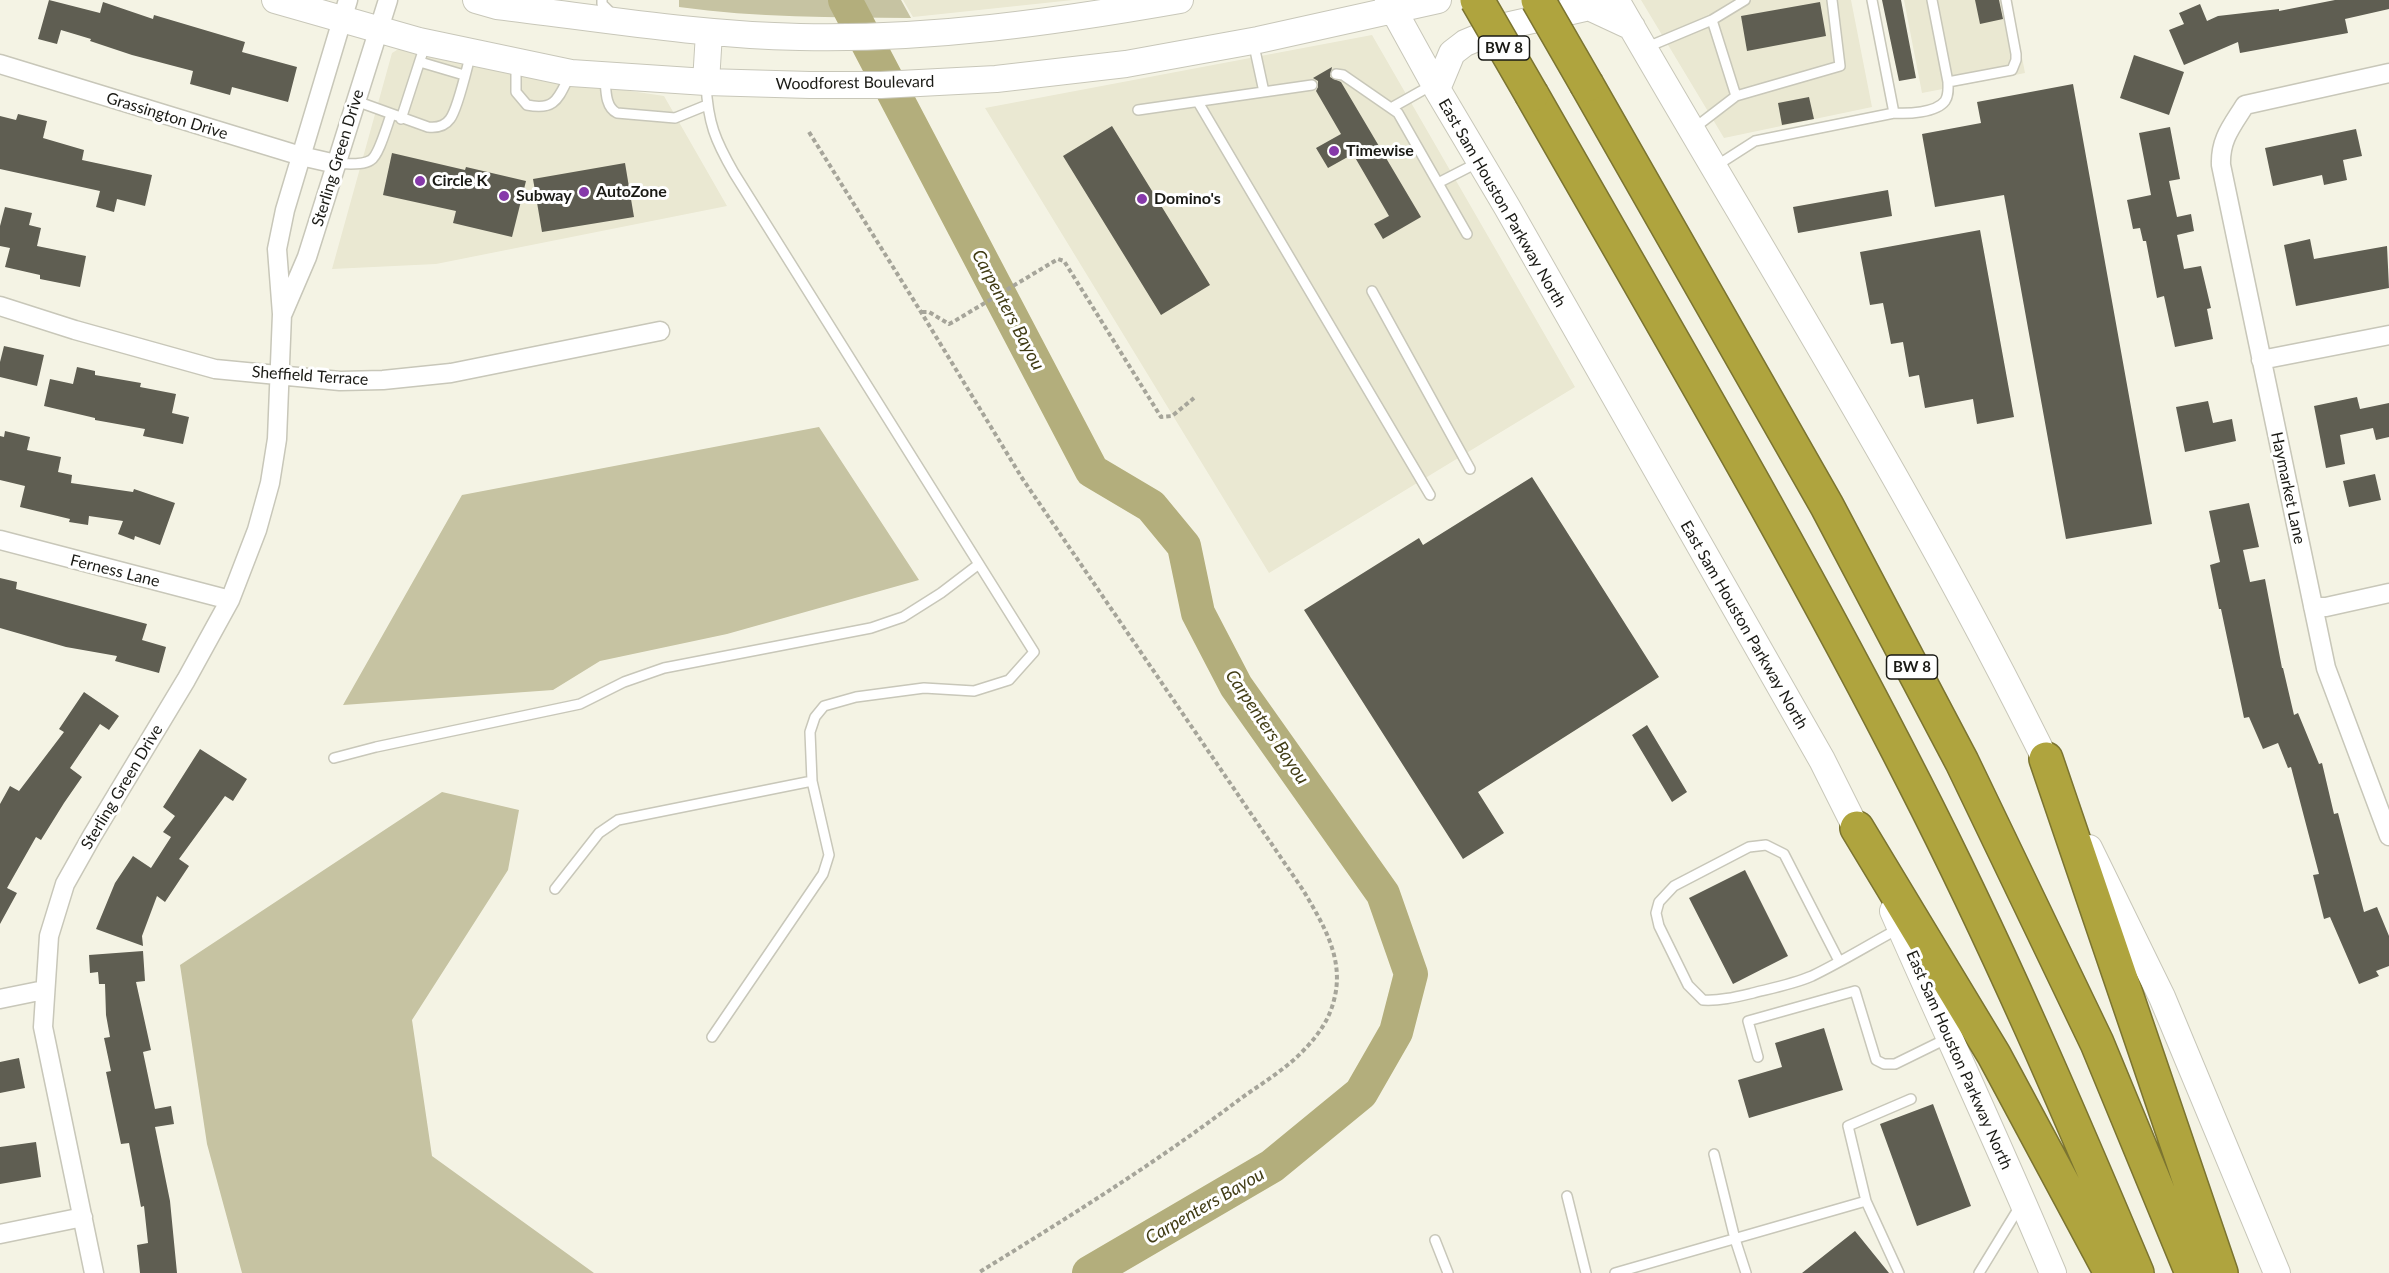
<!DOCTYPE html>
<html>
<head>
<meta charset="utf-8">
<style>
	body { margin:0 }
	canvas { display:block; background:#f4f3e4 }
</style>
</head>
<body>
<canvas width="2389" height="1273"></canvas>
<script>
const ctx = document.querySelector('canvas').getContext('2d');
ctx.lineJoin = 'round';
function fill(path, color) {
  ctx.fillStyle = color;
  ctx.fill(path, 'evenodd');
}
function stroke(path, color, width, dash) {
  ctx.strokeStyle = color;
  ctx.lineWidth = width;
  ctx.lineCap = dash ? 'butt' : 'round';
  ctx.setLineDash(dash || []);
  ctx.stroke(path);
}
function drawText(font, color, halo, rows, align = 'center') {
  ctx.font = font + ' Lato,sans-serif';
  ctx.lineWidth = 6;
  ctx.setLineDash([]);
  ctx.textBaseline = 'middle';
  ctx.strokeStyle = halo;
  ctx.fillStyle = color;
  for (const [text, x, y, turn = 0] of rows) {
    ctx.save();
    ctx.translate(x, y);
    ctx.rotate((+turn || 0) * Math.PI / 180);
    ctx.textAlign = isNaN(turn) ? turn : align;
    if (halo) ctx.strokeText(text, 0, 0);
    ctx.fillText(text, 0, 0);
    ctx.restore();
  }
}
fill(new Path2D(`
	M903 0H1073L913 17Z
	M1641 0H1851L1872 107 1724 138Z
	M1904 0H2011L2025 73 1922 93Z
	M1372 35 1575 387 1269 573 985 108Z
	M405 45 537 77 664 96 727 206 436 264 332 269 392 53Z`), '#eae8d2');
fill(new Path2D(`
	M679 0H901L911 18C834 17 756 18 679 7Z
	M819 427 919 580 727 634 600 661 553 690 343 705 462 495Z
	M442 792 519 810 508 870 412 1020 432 1156 594 1273H242L207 1144 180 965Z`), '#c6c3a2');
stroke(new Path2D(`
	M845 0 1092 471 1151 506 1184 546 1198 613 1236 686 1383 894 1411 974 1396 1032 1361 1093 1272 1166 1089 1273`), '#b3ae7c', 34);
fill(new Path2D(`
	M49 0 100 13 103 2 153 19 154 15 245 42 242 52 297 67 288 102 232 87 230 95 190 84 193 71 132 55 90 41 91 39 61 30 57 44 38 39Z
	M1882 0H1901L1916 78 1899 81Z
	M1975 0H1999L2003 19 1980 24Z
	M2335 0H2389V9L2345 19 2348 33 2240 53 2238 42 2184 65 2169 30 2184 24 2179 13 2200 4 2207 21 2218 16 2279 9V11Z
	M1820 2 1826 36 1747 51 1741 16Z
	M2134 55 2184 72 2169 115 2120 98Z
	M1332 67 1330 77 1341 82 1421 217 1383 239 1374 224 1389 216 1353 154 1328 168 1316 148 1341 134 1316 91 1318 87V81L1313 78Z
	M2073 84 2152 524 2066 539 2004 195 1935 207 1922 134 1981 123 1977 102Z
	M1809 97 1814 119 1782 125 1778 103Z
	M18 114 47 121 43 138 84 150 82 160 152 175 145 206 117 199 114 212 96 207 100 191 0 169V116L16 120Z
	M1112 126 1210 285 1161 315 1063 156Z
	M2170 127 2180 179 2169 181 2177 217 2191 214 2194 231 2177 235 2184 269 2201 266 2211 308 2207 309 2213 339 2175 347 2164 296 2157 298 2146 241H2143L2140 228 2133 229 2127 200 2151 195 2139 133Z
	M2356 129 2362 156 2343 160 2347 180 2324 185 2322 175 2273 186 2265 148Z
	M392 153 465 170 466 167 526 181 512 237 453 223 456 211 383 195Z
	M625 163 634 217 542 232 533 179Z
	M1888 190 1892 216 1798 233 1793 207Z
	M5 207 32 213 29 225 41 228 37 246 86 256 80 287 40 279V275L5 267 10 248 0 246V226Z
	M1980 230 2014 417 1977 424 1973 399 1925 408 1919 375 1909 377 1903 342 1891 344 1883 303 1870 305 1860 252Z
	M2310 239 2314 259 2387 246 2389 288 2296 306 2284 245Z
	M4 346 44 355 37 386 0 377V362Z
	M77 367 95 371V375L141 383 140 387 176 394 172 413 189 417 183 444 143 436 145 429 95 420V418L44 406 50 379 73 384Z
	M2357 397 2360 409 2389 403V437L2376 440 2373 428 2340 435 2345 464 2326 468 2314 406Z
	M2208 401 2213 423 2232 419 2236 441 2185 452 2176 407Z
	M5 431 30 437 27 450 61 457 58 472 72 475 71 483 133 492 134 489 175 503 160 545 135 536 134 540 118 534 123 521 89 516 88 525 69 522 70 519 20 507 25 486 0 480V436L4 437Z
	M2375 474 2381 500 2349 507 2343 481Z
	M1532 477 1659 677 1478 792 1504 833 1463 859 1304 610 1419 538 1423 545Z
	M2249 503 2259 547 2243 550 2250 582 2265 579 2282 668H2283L2294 715 2298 713 2319 764 2322 763 2334 814 2338 813 2364 912 2377 907 2389 936V966L2376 971 2379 976 2359 984 2330 917 2324 919 2313 875 2319 874 2291 767 2288 768 2278 743 2263 749 2249 717 2244 718 2221 609H2219L2210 565 2220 562 2209 511Z
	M0 578 17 582 16 589 147 624 142 640 166 647 159 673 115 661 117 656 66 647 0 628Z
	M84 692 119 716 109 730 100 724 70 768 82 777 64 803 41 840 36 837 7 888 17 893 0 924V804L10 786 19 791 64 732 59 729Z
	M1647 725 1687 792 1672 802 1632 735Z
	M200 749 247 779 233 801 225 796 179 859 189 866 165 902 157 896 142 936 143 946 96 929 115 883 133 856 151 868 171 837 163 832 175 816 163 807Z
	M1745 870 1788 956 1733 984 1689 898Z
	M143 951 145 981 136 982 151 1050 143 1052 155 1109 171 1106 174 1124 155 1127 170 1201 177 1273H140L137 1245 148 1243 144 1206 141 1207 129 1143 121 1144 106 1072 111 1071 104 1038 110 1037 106 1015 105 984H99L98 972 90 973 89 955Z
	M1824 1028 1843 1090 1749 1118 1738 1080 1782 1067 1775 1043Z
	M19 1058 25 1088 0 1093V1062Z
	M1933 1104 1971 1206 1917 1226 1880 1124Z
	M36 1142 41 1177 0 1184V1147Z
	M1855 1231 1889 1273H1802Z`), '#5f5e52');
const service = new Path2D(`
	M602 0V4L612 14
	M1712 20 1736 96
	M1253 41 1264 92
	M1645 48 1712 20 1745 0
	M420 62 464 75
	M516 63V92L527 105C556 111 558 98 570 75
	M1336 74 1343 75 1398 113 1467 234
	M605 78C606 90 605 107 617 113L675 118 707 105
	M1948 82 2012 70 2016 60V54L2006 0
	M706 84C708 123 715 140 734 173L1034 652 1009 680 974 691 924 688 856 697 824 706 815 717 810 732 812 781 829 855 823 874 712 1037
	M356 101 428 127C437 128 445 126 450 119 458 109 467 67 471 53
	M1198 102 1430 495
	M1391 108 1432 85
	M1138 110 1312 85
	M1894 113C1907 114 1936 113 1945 101 1949 95 1948 89 1948 82L1932 0
	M401 119 425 45
	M1693 129 1736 96 1840 66 1832 0
	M336 164C346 163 362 166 371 160 379 155 387 125 391 115
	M1716 166 1755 141 1894 113 1872 0
	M1438 183 1477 163
	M1372 291 1470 469
	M334 758 376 747 580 704 624 682 664 668 871 628 903 617 941 593 979 564
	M555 889 599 833 618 820 812 781
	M1839 961 1784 854 1766 845 1749 847 1674 886 1659 902 1656 913 1659 926 1688 985 1703 1000C1720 1001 1736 997 1753 993 1773 988 1793 984 1812 976 1841 962 1870 944 1898 929
	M1758 1057 1748 1021 1855 991 1876 1060 1884 1064H1895L1948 1038
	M1714 1154 1735 1239 1746 1273
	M1567 1196 1586 1273
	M1866 1201 1848 1126 1911 1099
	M1435 1240 1448 1273
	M1615 1273 1866 1201 1899 1273
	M1979 1273 2020 1206`);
const minor = new Path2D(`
	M0 64 301 156 336 164
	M2389 73 2245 105C2232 126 2220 139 2221 165L2326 668 2389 836
	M0 306 75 330 215 369 340 381 383 380 451 373 660 331
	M283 313 307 257 388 0
	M2261 360 2389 335
	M0 540 230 600
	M2313 607H2326L2389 593
	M0 999 44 990
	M0 1234 83 1217
	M94 1273 43 1027 49 936 65 884 92 836 186 680 230 600 257 530 270 483 277 439 282 314 277 249 285 210 348 0`);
const secondary = new Path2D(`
	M275 0 419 41 571 73 706 82 810 85H881L996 79 1126 64 1258 40 1438 0
	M476 0 497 6C598 18 699 35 800 37 928 40 1055 22 1180 0
	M1388 0 1437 89 1507 207 1822 760 1864 844
	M1616 0C1764 257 1923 508 2053 775
	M706 82 709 33
	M1437 89 1452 53 1465 43 1506 26 1589 7 1632 27
	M2089 848 2162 997 2277 1273
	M1893 911C1946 1032 2002 1151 2053 1273`);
const motorway = new Path2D(`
	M1587 85 1827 506 1962 762 2097 1043 2192 1273
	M1532 95C1662 323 1795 548 1914 782 1996 942 2067 1107 2137 1273
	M2046 759 2221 1273
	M1857 828 1994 1055 2111 1273`);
stroke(service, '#c8c7b9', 12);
stroke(minor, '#c8c7b9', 21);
stroke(secondary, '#c8c7b9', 28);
stroke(motorway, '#7b7430', 36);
stroke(new Path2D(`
	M809 132 921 312 1022 478 1303 890C1323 924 1345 959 1334 1000 1329 1021 1316 1038 1301 1053 1281 1073 1254 1088 1232 1105 1151 1166 1064 1220 978 1273
	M922 312H929L949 324 953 322 1058 259 1064 261 1161 417 1172 416 1194 398`), '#a6a59a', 4, [4.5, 3]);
stroke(service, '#fff', 9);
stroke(minor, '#fff', 18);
stroke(secondary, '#fff', 26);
stroke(motorway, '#afa43e', 33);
const motorwayBridge = new Path2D(`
	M1477 0 1532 95
	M1538 0 1587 85`);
stroke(motorwayBridge, '#7b7430', 36, []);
stroke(motorwayBridge, '#afa43e', 33);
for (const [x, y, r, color] of [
	[1334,151,6,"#8639aa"],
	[420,181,6,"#8639aa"],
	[584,192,6,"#8639aa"],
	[504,196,6,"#8639aa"],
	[1142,199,6,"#8639aa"]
]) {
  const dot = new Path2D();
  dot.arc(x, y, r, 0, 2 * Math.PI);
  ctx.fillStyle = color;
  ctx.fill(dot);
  stroke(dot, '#fff', 2);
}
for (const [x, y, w] of [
	[1504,48,51],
	[1912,667,51]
]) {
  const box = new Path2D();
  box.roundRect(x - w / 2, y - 12, w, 24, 4.5);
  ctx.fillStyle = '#fff';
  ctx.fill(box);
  stroke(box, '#1a1a15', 1.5);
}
drawText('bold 15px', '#1a1a15', null, [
	["BW 8",1504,48],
	["BW 8",1912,667]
]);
drawText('16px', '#1a1a15', '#fff', [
	["Woodforest Boulevard",855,83,-1],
	["Grassington Drive",167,116,17],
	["Sterling Green Drive",338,158,-73],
	["East Sam Houston Parkway North",1502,203,60],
	["Sheffield Terrace",310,376,4],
	["Haymarket Lane",2288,488,78],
	["Ferness Lane",115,571,14],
	["East Sam Houston Parkway North",1744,625,60],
	["Sterling Green Drive",122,787,-59],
	["East Sam Houston Parkway North",1959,1060,66]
]);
drawText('bold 16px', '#1a1a15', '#fff', [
	["Timewise",1346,151],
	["Circle K",432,181],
	["AutoZone",596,192],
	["Subway",516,196],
	["Domino's",1154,199]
], 'left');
drawText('italic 18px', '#413c14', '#fff', [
	["Carpenters Bayou",1008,310,62],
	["Carpenters Bayou",1267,727,56],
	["Carpenters Bayou",1205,1206,-30]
]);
</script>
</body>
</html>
